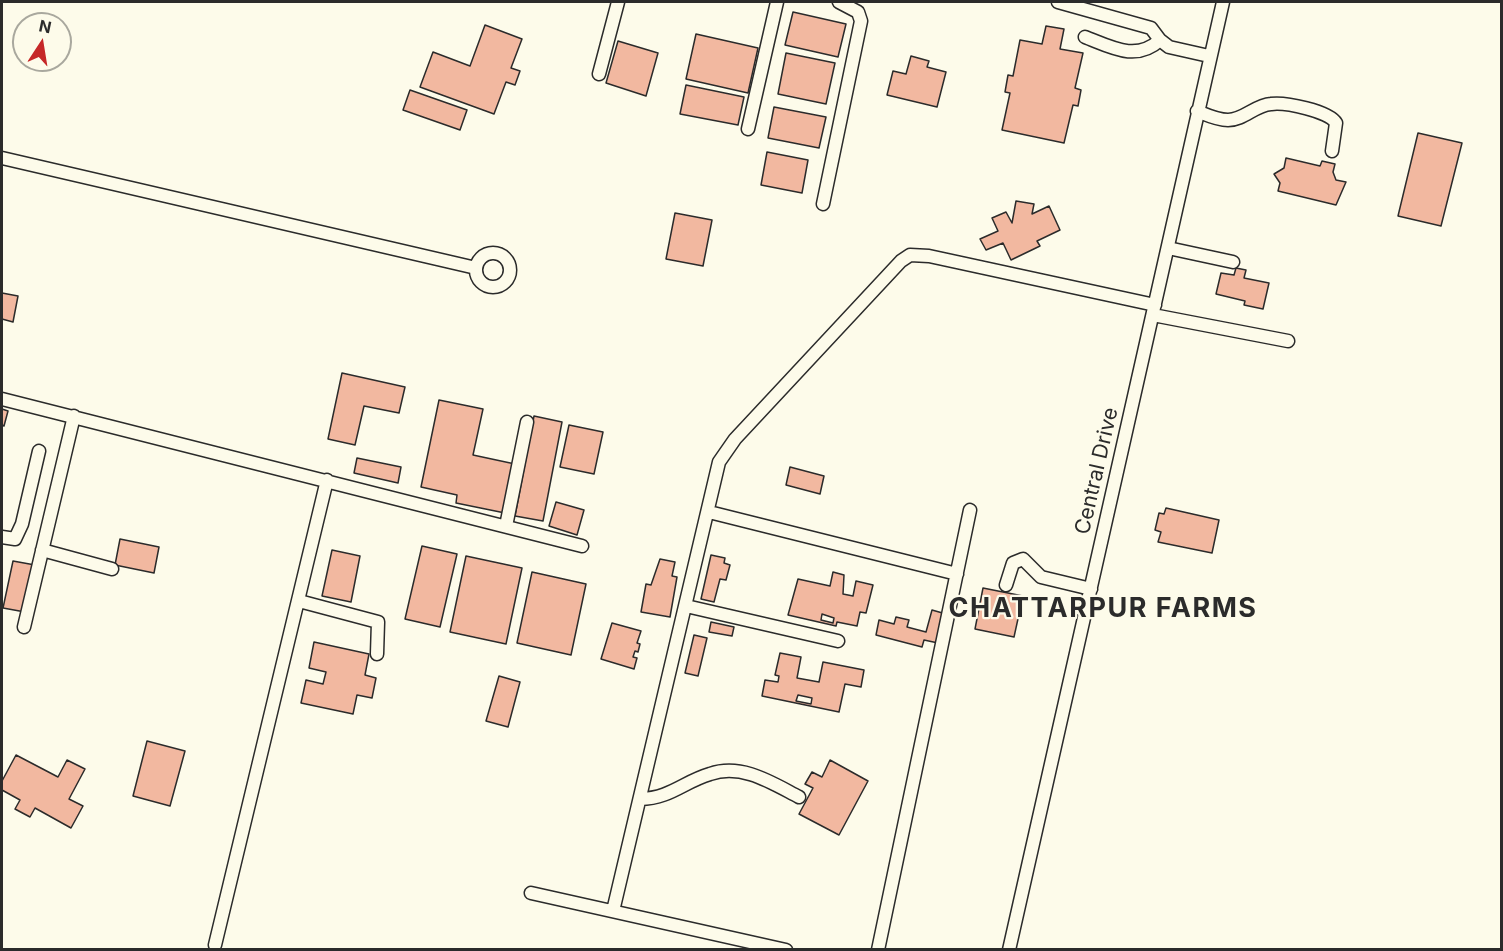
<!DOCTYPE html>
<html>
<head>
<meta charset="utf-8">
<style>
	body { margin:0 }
	#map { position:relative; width:1503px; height:951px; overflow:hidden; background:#fdfbea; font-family:Inter,sans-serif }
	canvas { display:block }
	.frame { position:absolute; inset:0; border:3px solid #2b2b2b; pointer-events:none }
	.north { position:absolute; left:12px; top:12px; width:60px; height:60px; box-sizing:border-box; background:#fdfbea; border:2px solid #a9a89e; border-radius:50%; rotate:12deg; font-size:16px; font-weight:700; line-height:24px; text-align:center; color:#2b2b2b }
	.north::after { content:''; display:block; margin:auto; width:21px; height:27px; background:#c62828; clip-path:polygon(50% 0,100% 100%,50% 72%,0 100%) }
</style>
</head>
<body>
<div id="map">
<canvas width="1503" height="951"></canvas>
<div class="frame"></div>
<div class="north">N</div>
</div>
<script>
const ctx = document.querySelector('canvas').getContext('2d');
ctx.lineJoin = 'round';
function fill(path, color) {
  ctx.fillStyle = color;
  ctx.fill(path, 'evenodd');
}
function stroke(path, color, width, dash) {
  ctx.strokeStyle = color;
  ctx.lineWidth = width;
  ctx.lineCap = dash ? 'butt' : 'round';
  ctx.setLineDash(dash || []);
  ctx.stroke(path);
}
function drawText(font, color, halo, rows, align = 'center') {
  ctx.font = font + ' Inter,sans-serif';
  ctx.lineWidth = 4.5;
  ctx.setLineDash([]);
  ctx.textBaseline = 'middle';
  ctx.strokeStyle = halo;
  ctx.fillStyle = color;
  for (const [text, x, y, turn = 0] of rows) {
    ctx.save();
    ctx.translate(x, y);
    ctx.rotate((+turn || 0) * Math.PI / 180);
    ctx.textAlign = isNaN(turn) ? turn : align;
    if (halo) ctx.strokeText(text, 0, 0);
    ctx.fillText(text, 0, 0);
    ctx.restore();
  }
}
const building = new Path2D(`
	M793 12 846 24 838 57 785 45Z
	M485 25 522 39 511 68 520 71 515 85 506 82 494 114 420 87 433 52 470 66Z
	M1046 26 1064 29 1060 49 1083 53 1075 88 1081 90 1078 106 1073 105 1064 143 1002 130 1010 93 1005 92 1008 75 1013 76 1020 40 1042 44Z
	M696 34 758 48 748 93 686 79Z
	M618 41 658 53 646 96 606 83Z
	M786 53 835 63 826 104 778 94Z
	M911 56 929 61 927 67 946 72 937 107 887 95 893 71 906 74Z
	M686 85 744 97 738 125 680 114Z
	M410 90 467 110 460 130 403 110Z
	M774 107 826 117 819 148 768 138Z
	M1418 133 1462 143 1441 226 1398 216Z
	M767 152 808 160 802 193 761 185Z
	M1286 158 1320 166 1322 161 1335 164 1333 172 1336 180 1346 182 1336 205 1278 191 1280 183 1274 174 1284 168Z
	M1016 201 1034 204 1032 214 1049 206 1060 230 1037 241 1040 246 1011 260 1003 243 986 250 980 239 998 231 992 218 1006 212 1012 223Z
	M675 213 712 220 703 266 666 259Z
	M1236 268 1246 270 1244 278 1269 283 1263 309 1244 305 1245 301 1216 294 1221 273 1234 275Z
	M2 293 18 296 13 322 2 319Z
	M342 373 405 387 399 413 364 406 355 445 328 439Z
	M439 400 483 409 473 455 515 464 505 513 456 503 457 495 421 487Z
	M2 409 8 411 4 426 2 425Z
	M534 416 562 422 543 521 515 516Z
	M569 425 603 432 594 474 560 467Z
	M357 458 401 467 398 483 354 473Z
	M790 467 824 476 820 494 786 485Z
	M556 502 584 510 577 535 549 526Z
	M1166 508 1219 520 1212 553 1158 542 1161 532 1155 530 1159 513 1164 514Z
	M120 539 159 547 154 573 115 565Z
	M422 546 457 554 440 627 405 619Z
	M332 550 360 556 351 602 322 596Z
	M711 555 725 558 724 563 730 565 726 580 720 579 714 602 701 599Z
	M466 556 522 568 506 644 450 632Z
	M660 559 675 562 672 576 677 577 670 617 641 612 646 584 651 585Z
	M13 561 35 565 25 612 3 608Z
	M532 572 586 584 571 655 517 643Z
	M833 572 844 575 843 594 853 596 856 581 873 585 866 613 860 612 857 626 837 622 836 626 788 615 798 579 830 586ZM822 614 834 618 833 623 821 620Z
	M983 588 1023 596 1014 637 975 629Z
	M932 610 946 614 938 643 924 640 922 647 876 635 879 620 894 624 896 617 909 620 907 627 926 632Z
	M711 622 734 627 732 636 709 632Z
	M612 623 641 631 637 643 640 644 638 652 635 651 633 657 637 658 634 669 601 659Z
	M694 635 707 638 698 676 685 673Z
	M314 642 369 654 365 675 376 678 372 698 357 695 353 714 301 703 306 680 323 684 326 672 309 668Z
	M780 653 801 657 797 678 819 682 823 662 864 670 861 687 845 684 839 712 762 696 765 680 778 682 779 676 775 675ZM798 695 812 698 811 704 796 701Z
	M499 676 520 682 508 727 486 721Z
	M147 741 185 751 170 806 133 796Z
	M16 755 58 777 67 760 85 769 69 799 83 806 71 828 35 808 30 817 15 809 20 800 2 790V781Z
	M830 760 868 781 839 835 799 814 813 788 805 784 812 772 822 777Z`);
fill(building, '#f2b8a0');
stroke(building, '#2b2b2b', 1.5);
const minor = new Path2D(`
	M1058 2 1151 28 1160 40 1169 47 1209 56
	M1085 37C1111 47 1136 62 1160 40
	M599 74 618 2
	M1197 111C1207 115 1217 120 1228 120 1244 120 1255 105 1271 104 1285 102 1329 111 1336 123L1332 151
	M748 129 777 2
	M2 158 476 268
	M823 204 861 21 858 12 839 2
	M1168 248 1233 262
	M476 270a17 17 0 1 1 34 0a17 17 0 1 1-34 0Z
	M1153 315 1288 341
	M2 399 582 546
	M709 512 957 574
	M506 526 527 422
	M2 537 15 539 22 524 39 451
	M42 550 112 569
	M1006 585 1013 563 1023 559 1041 577 1091 589
	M299 601 378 622 377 654
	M686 606 838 641
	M24 627 74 416
	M640 799C671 798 683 782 710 774 742 763 772 783 799 797
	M531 893 786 950
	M613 911 719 462 735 439 901 261 910 255 929 256 1155 305
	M215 945 327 480
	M878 950 970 510
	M1009 950 1223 2`);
stroke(minor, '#2b2b2b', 15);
stroke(minor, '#fdfbea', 12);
drawText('21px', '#2b2b2b', '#fdfbea', [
	["Central Drive",1097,471,-77]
]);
ctx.letterSpacing = '1.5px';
drawText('bold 27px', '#2b2b2b', '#fdfbea', [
	["CHATTARPUR FARMS",1103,609]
]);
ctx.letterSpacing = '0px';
</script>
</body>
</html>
